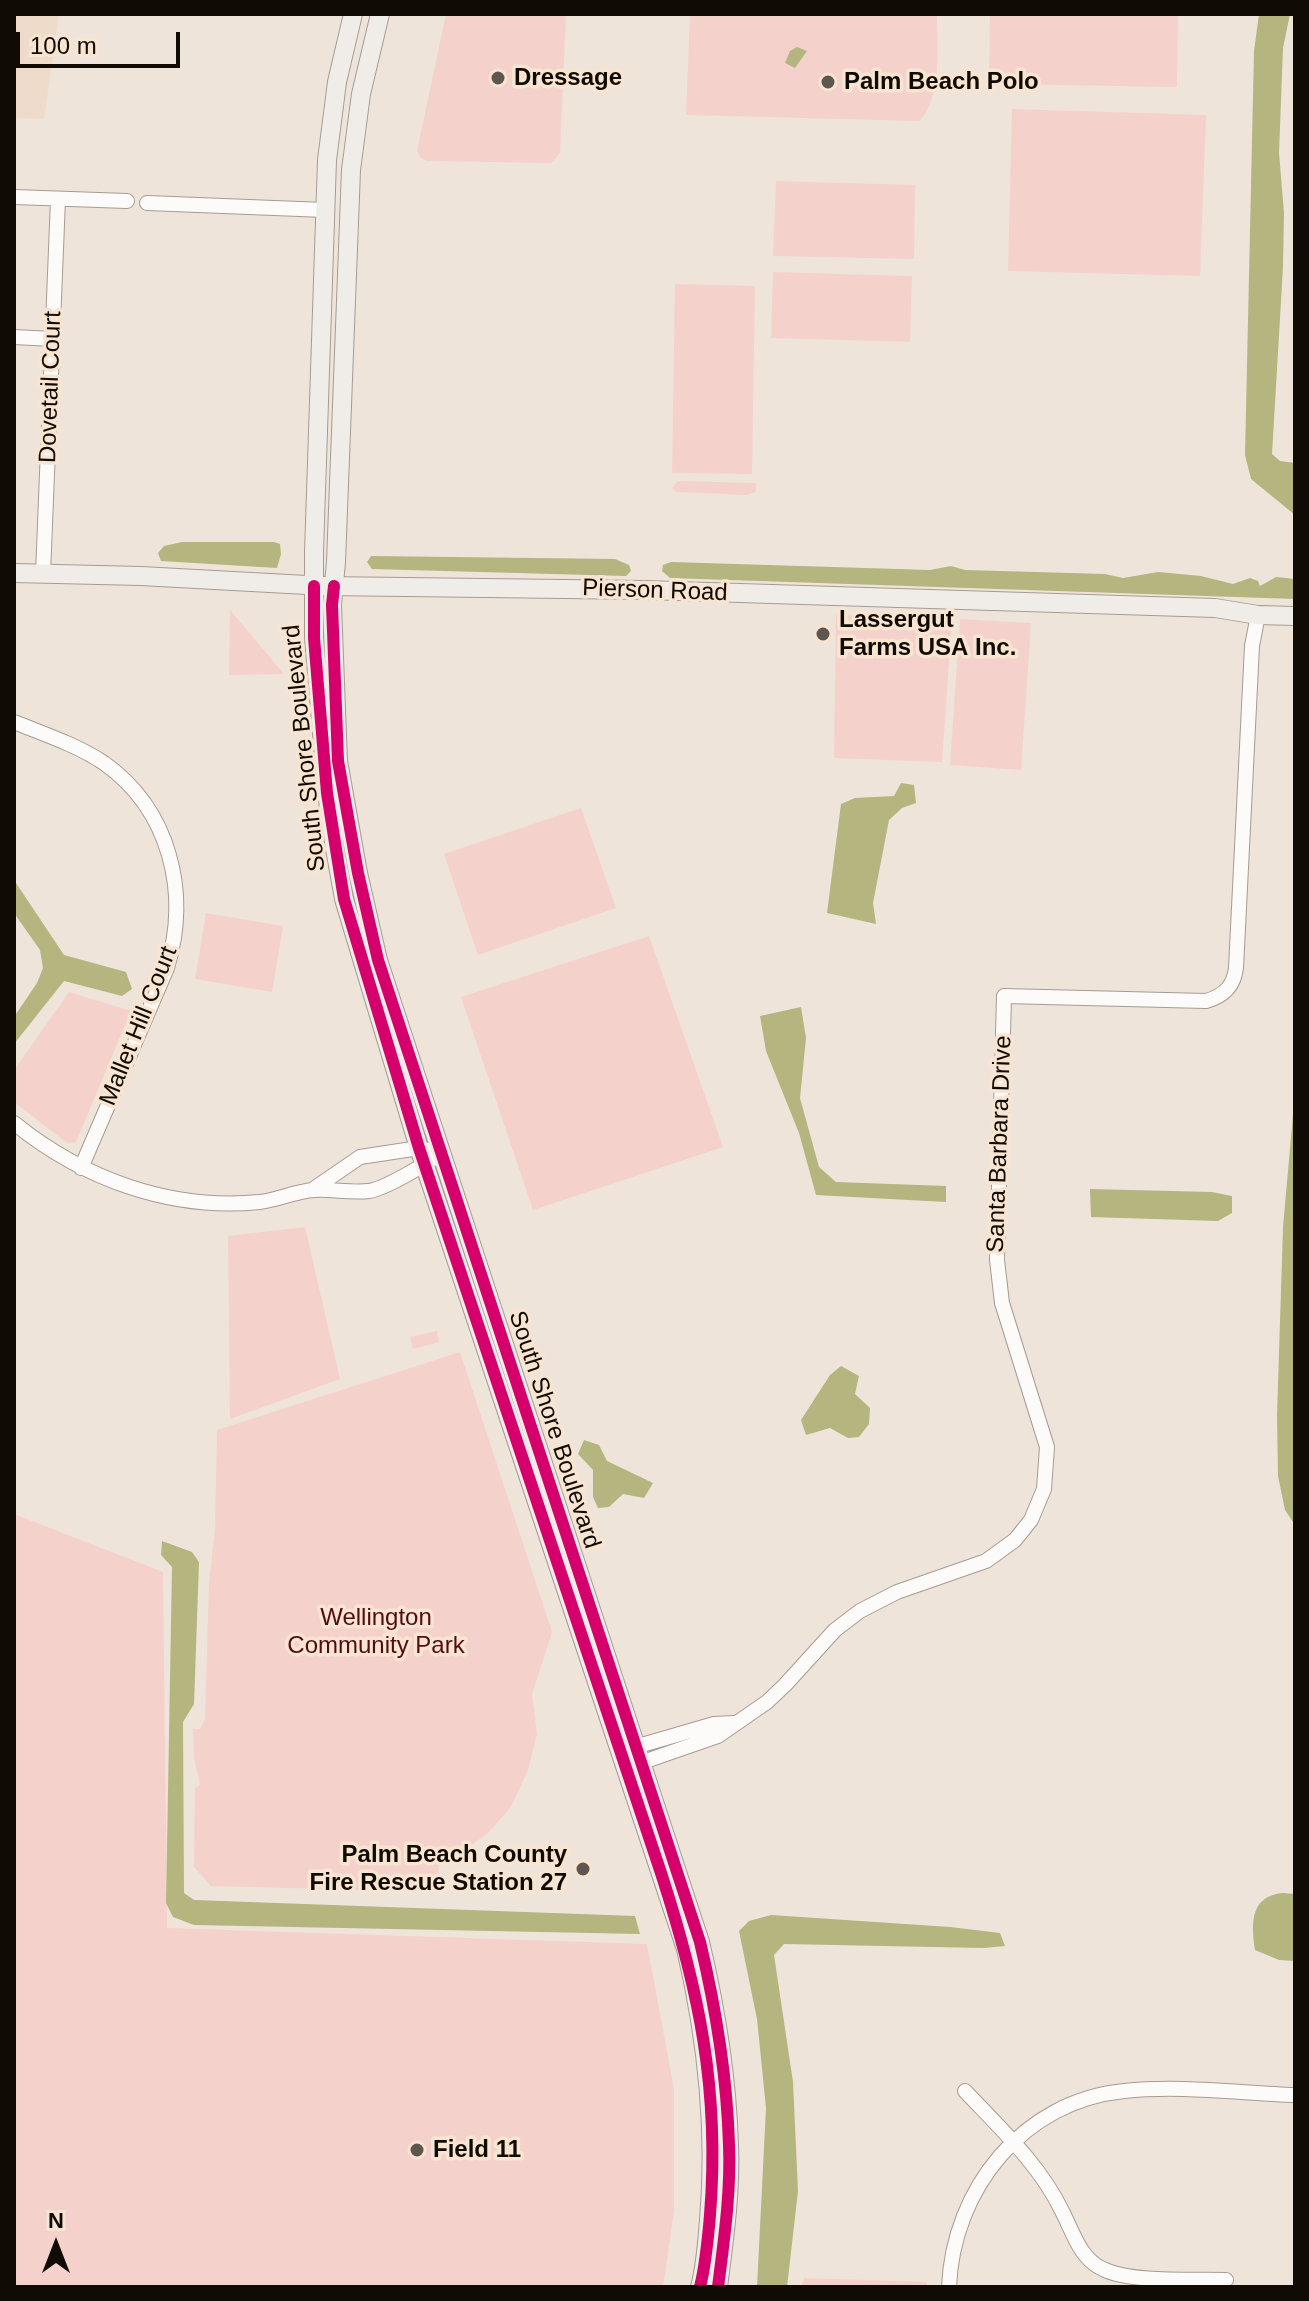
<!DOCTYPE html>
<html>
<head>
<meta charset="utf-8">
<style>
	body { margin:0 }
	#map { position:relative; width:1309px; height:2301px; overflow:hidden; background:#efe4d9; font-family:Arial,sans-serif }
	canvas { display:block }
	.frame { position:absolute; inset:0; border:16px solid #110b05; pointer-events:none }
	.north { position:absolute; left:16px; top:2205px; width:80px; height:80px; -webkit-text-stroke:6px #f7e4d1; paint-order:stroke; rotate:0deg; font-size:22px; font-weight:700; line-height:32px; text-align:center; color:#110b05 }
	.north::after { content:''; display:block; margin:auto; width:28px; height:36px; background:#110b05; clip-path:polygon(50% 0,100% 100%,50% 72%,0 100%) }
	.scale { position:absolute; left:16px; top:32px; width:164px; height:36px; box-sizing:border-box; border:4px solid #110b05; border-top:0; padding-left:10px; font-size:24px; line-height:28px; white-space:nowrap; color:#110b05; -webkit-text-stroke:6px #f7e4d1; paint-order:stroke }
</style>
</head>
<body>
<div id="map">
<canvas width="1309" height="2301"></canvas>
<div class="frame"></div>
<div class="north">N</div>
<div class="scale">100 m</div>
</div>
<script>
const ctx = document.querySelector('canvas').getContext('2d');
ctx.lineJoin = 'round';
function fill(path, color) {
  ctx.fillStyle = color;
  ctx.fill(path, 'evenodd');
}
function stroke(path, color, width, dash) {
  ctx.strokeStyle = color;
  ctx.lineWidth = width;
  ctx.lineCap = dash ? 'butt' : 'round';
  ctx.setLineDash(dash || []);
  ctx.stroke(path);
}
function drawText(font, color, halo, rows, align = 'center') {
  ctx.font = font + ' Arial,sans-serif';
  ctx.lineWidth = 7;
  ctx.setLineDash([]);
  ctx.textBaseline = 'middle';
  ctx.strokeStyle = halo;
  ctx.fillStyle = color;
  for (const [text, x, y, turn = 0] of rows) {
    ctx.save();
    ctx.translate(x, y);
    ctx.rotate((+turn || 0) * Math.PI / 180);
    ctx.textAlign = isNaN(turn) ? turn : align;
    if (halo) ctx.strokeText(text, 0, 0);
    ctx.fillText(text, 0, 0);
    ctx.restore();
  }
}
fill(new Path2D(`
	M14 14H59L44 119 14 118Z`), '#eedbc9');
fill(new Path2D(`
	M446 14H566L560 153 551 163 427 161 420 157 417 151Z
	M690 14H937C937 49 943 92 920 121L686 115Z
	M990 14H1178L1177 87 989 84Z
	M1012 109 1206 115 1200 276 1008 271Z
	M776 181 915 185 914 259 773 256Z
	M773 272 912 276 910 342 771 338Z
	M675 284 755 286 752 474 672 473Z
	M678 481 756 483V492L747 495 676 492 672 488Z
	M230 610 284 674H285L229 675Z
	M836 615 952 619 942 762 834 758Z
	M960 619 1031 623 1021 770 950 765Z
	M581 808 616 908 478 955 444 854Z
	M206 913 283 926 272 992 195 979Z
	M649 936 723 1147 533 1210 461 997Z
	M69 992 131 1011 76 1142 67 1143 14 1102V1070Z
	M305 1227 340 1379 230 1419 228 1236Z
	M437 1331 439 1342 413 1349 410 1337Z
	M460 1352 552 1632 532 1694 537 1734 528 1770 511 1807 487 1834 464 1850 439 1861 438 1892 211 1886 194 1867 195 1788 200 1785 194 1758 193 1729H200L205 1719 209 1584 215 1529 217 1430Z
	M14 1514 163 1572 167 1928 647 1944 674 2089V2211L663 2287H14Z
	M804 2278 927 2282V2287H801Z`), '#f5d1cc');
fill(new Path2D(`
	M1259 14H1290L1283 48 1279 153 1284 213 1283 267 1272 454 1280 461 1295 463V515L1251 479 1245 455 1254 51Z
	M797 47 807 51 795 68 785 63 790 51Z
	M182 542H274L280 544 281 554 277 568 161 561 158 553 164 546Z
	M371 556 615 559 629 565 631 571 626 576 372 569 367 562Z
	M671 562 930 570 951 566 965 570 1105 574 1123 578 1158 572 1201 576 1233 584 1250 578 1258 581 1260 586 1276 577 1295 579V599L670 578 662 571 663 565Z
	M901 783 914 785 916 803 902 808 889 820 873 903 876 924 827 913 841 804 855 798 894 796Z
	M14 880 64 955 126 972 132 989 122 996 64 981 14 1044V1017L37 983 43 968 40 950 14 913Z
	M801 1007 806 1038 800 1098 819 1167 836 1182 946 1186V1202L816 1195 799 1133 766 1051 760 1016Z
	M1295 1052V1525L1285 1510 1278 1476 1277 1416 1283 1227 1294 1103Z
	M1090 1189 1212 1192 1232 1196V1213L1218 1221 1091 1217Z
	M841 1366 859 1376 855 1394 870 1408 869 1424 859 1437 848 1438 830 1428 806 1435 801 1420 830 1375Z
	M584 1440 599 1445 607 1461 653 1483 644 1498 623 1494 609 1507 598 1508 593 1497V1470L578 1454Z
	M162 1541 192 1552 199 1562 194 1704 183 1722 184 1893 194 1900 635 1916 640 1934 194 1925 173 1917 166 1903 172 1567 161 1555Z
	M1283 1893 1295 1894V1961L1279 1960 1255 1950C1251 1923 1250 1896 1283 1893Z
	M771 1915 950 1927 1000 1933 1005 1946 984 1948 784 1944 774 1955 793 2082 798 2191 787 2287H757L766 2108 757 2019 739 1931 749 1921Z`), '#b4b57f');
const street = new Path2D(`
	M14 197 127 201
	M147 203 325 210
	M14 337 53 339
	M43 574 58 199
	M14 722C44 734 77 745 104 763 170 810 190 892 167 968L81 1168
	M14 1123C83 1179 171 1211 260 1202 278 1200 296 1191 314 1190 332 1189 351 1193 369 1191 384 1189 427 1164 439 1154
	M312 1190 360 1157 419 1148 428 1150
	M630 1754 635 1747 714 1724 734 1723
	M632 1763H640L718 1736 767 1702 785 1685 835 1630 860 1611 897 1592 986 1561 1015 1540 1031 1520 1044 1489 1047 1447 1002 1303 997 1260 1004 996 1206 1001C1224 996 1234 986 1236 968L1252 646 1258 615
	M965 2091C1000 2128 1040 2165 1062 2211 1073 2232 1080 2259 1103 2269 1131 2283 1193 2279 1226 2280
	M949 2287C953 2189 1023 2101 1124 2091 1180 2085 1239 2093 1295 2095`);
const secondary = new Path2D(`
	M353 14 337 82 327 160 314 552V638L327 793 335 849 344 899 419 1148 686 1949C707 2039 717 2127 709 2220 707 2243 706 2265 700 2287
	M380 14 361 94 351 170 336 562 332 605 338 761 358 873 378 960 700 1942C716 2009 727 2075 729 2145 731 2192 724 2240 718 2287
	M14 573 141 576 325 586 645 590 1215 608 1258 615 1295 616`);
stroke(street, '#a49c94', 16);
stroke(secondary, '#a49c94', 20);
stroke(street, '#fdfbf9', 14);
stroke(secondary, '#f0ede8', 18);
stroke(new Path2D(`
	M314 586V638L327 793 344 899 419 1148 661 1873C699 1990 720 2090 710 2215 708 2239 706 2263 700 2287
	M334 586 332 605 338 761 358 873 378 960 700 1942C716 2009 727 2075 729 2145 731 2192 724 2240 718 2287`), '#d6006c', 12);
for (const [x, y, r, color] of [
	[498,78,8,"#5f574f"],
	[828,82,8,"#5f574f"],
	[823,634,8,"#5f574f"],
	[583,1869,8,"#5f574f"],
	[417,2150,8,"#5f574f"]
]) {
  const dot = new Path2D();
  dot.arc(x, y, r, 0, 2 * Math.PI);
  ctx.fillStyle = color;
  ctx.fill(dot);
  stroke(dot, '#f7e4d1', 3);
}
drawText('bold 24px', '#110b05', '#f7e4d1', [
	["Dressage",514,78],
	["Palm Beach Polo",844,82],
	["Lassergut",839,620],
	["Farms USA Inc.",839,648],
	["Palm Beach County",567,1855,"right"],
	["Fire Rescue Station 27",567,1883,"right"],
	["Field 11",433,2150]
], 'left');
drawText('24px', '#110b05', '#f7e4d1', [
	["Dovetail Court",51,387,-88],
	["Pierson Road",655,591,2],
	["South Shore Boulevard",305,748,-96],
	["Mallet Hill Court",139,1026,-68],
	["Santa Barbara Drive",1000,1144,-88],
	["South Shore Boulevard",554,1430,72]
]);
drawText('24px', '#520b15', '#f7e4d1', [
	["Wellington",376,1618],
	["Community Park",376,1646]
]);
</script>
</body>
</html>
